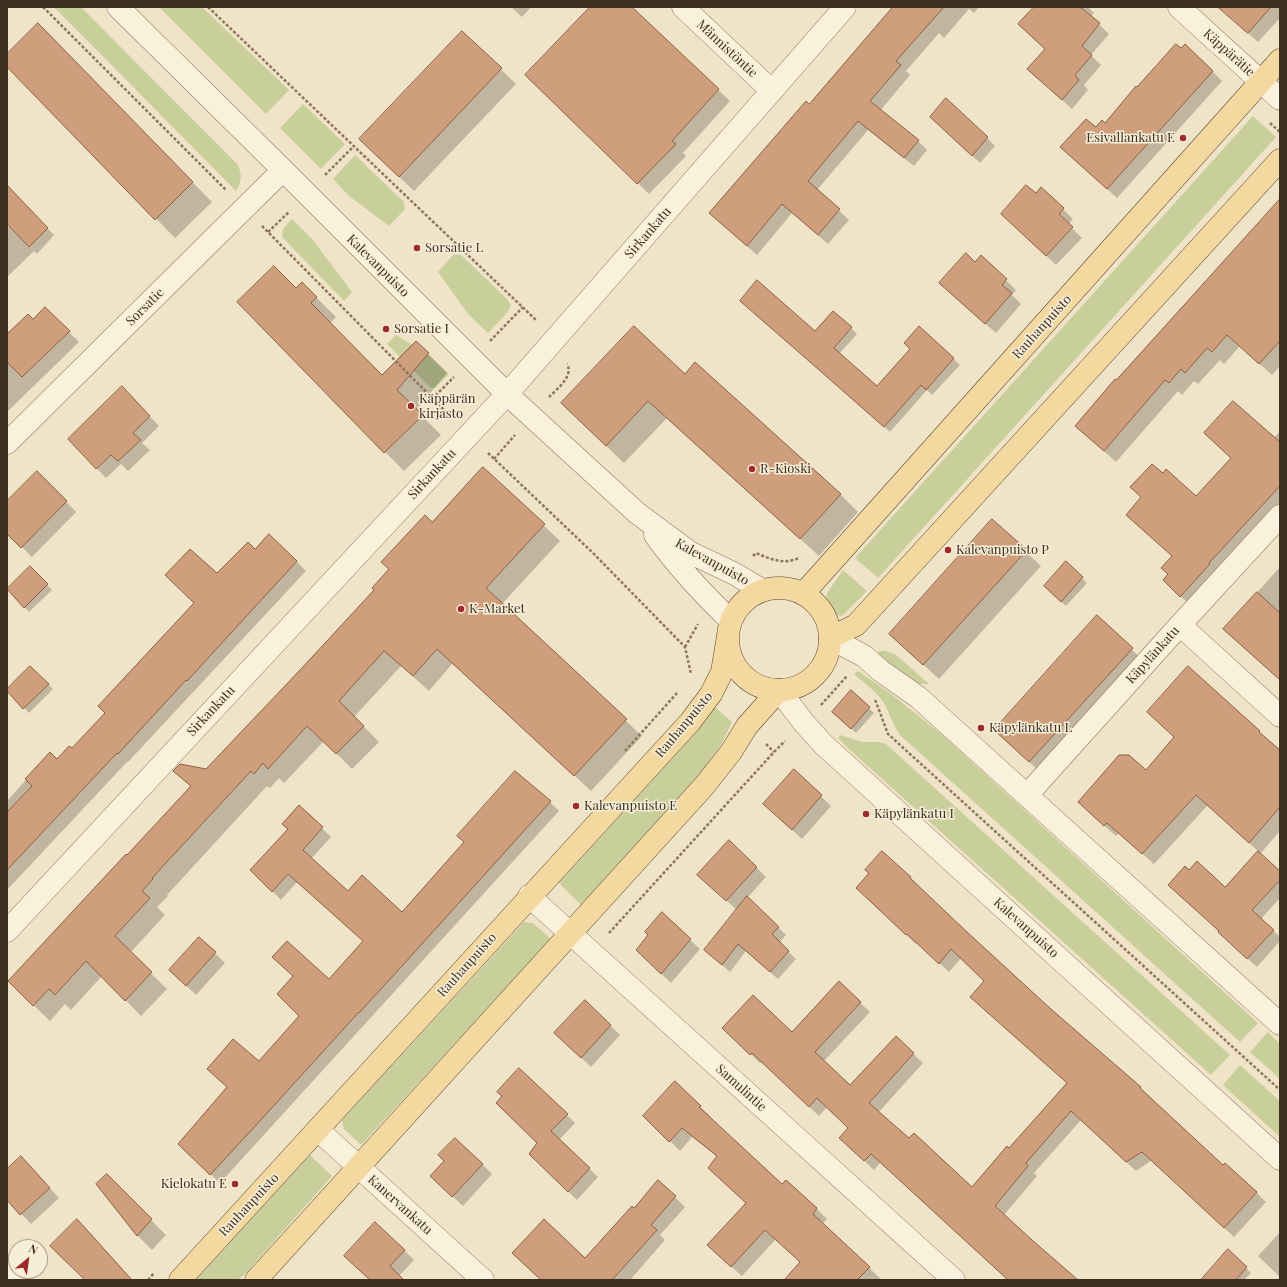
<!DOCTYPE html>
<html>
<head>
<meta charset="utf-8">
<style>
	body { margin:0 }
	#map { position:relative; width:1287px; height:1287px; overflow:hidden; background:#f0e4c8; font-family:"Playfair Display",serif }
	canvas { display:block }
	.frame { position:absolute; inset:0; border:8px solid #3d2e20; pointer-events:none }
	.north { position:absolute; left:8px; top:1239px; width:40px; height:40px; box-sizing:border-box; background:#f7eed8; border:1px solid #ada18e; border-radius:50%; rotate:29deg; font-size:11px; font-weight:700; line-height:16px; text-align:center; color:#3d2e20 }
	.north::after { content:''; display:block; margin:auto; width:14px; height:18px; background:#9e2a2b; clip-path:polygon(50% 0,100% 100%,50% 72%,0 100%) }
</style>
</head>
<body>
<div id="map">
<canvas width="1287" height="1287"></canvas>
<div class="frame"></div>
<div class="north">N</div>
</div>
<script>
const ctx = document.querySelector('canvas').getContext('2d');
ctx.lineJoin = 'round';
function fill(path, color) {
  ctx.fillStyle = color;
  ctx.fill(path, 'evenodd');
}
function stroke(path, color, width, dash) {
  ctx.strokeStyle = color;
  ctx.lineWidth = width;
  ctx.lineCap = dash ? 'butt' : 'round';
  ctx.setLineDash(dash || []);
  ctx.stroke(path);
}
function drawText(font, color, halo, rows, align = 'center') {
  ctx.font = font + ' "Playfair Display",serif';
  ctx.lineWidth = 3;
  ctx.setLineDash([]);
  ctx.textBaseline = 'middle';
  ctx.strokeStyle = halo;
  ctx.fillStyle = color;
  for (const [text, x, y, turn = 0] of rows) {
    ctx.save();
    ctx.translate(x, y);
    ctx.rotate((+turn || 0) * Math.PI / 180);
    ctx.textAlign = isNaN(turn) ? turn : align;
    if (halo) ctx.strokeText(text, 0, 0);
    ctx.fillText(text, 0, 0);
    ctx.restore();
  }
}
fill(new Path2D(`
	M54 7H81L238 165C242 175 242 181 236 191Z
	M159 7H202L289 90 266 114Z
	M303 104 345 144 321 169 280 128Z
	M1253 116 1276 137 878 578 855 558Z
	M355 155 404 202 405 209 389 226 349 196 333 179Z
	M292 219 312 239 352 292 344 301 282 237 283 229Z
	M454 254 461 255 505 297 511 305 507 313 488 333 468 314 438 272Z
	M396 335 428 354 449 374 435 388H431L387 344Z
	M843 570 867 591 842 616 836 615 826 601 827 593Z
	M880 651H886L895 654 929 684H919L912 681 876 654Z
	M858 671 890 693 940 733 1258 1023 1240 1042 901 736C893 726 890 714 884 703 877 692 864 683 854 674Z
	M715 707 732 722 721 745 700 774 581 905 559 883 701 727Z
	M840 735 863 742H879L886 744 1230 1055 1211 1075 851 751 838 738Z
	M524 922 533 923 551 939 361 1145 344 1129 342 1120Z
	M1268 1032 1280 1044V1079L1250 1052Z
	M1240 1065 1280 1101V1137L1223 1085Z
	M310 1155 332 1176 245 1274 238 1280H196Z`), '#c9cf9b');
fill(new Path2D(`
	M511 7H531L522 17Z
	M592 7H630L730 101 683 153 686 156 649 194 538 86Z
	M893 7H979L974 13 969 9 944 38 939 33 906 71 910 75 880 111 918 141 927 150 914 166 868 130 817 190 849 220 828 244 792 213 757 255 720 223 809 105Z
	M1035 7H1088L1094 13 1091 17 1109 34 1091 55 1101 65 1084 85 1088 90 1072 109 1028 69 1046 49Z
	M1219 7H1280V18L1258 42Z
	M462 32 516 84 414 191 360 139Z
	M57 44 212 202 175 238 7 65V55Z
	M1212 71 1222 81 1117 198 1072 157 1096 129 1105 124 1137 88Z
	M939 125 987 138 995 146 980 163Z
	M7 187 54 235 37 254 34 251 7 277V229L10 226 7 223Z
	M1041 188 1073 219 1068 224 1082 238 1056 265 1012 223Z
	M1280 243V366L1272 375 1240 346 1224 364 1220 360 1198 384 1194 381 1182 395 1178 391 1116 462 1076 426Z
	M981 256 1016 290 1012 295 1021 304 996 333 950 293Z
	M302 283 336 317 330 323 382 376 428 354 447 373 416 410 441 435 404 471 385 452 296 289Z
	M45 308 79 342 7 412V336L33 320Z
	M919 327 960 365 932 395 927 390 890 432 818 367 815 333 851 328 857 334 839 354 877 387 911 349Z
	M685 375 840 494 858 512 819 556 667 418 624 463 580 421Z
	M122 388 159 426 142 443 150 450 128 471 121 464 106 478 69 440Z
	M1280 431V510L1193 608 1176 592 1169 574 1173 556 1163 475 1196 497 1274 438Z
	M483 468 560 541 502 604 642 736 591 791 453 663 429 691 401 666 354 717 379 742 352 769 324 741 284 783 279 778 270 788 267 786 167 895 168 896 157 907 165 915 130 953 167 989 141 1016 102 976 71 1010 65 1004 50 1021 25 997 128 857 191 787 174 771 206 770 302 669 375 590 432 523Z
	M37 472 76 512 32 557 7 532V503Z
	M992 520 1041 566 939 679 890 634Z
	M255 550 296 561 306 571 128 762H127L7 890V801L50 753 57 760 72 750 106 713 195 603Z
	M1066 563 1087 583 1066 606 1050 591Z
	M1280 567V680L1224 629Z
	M30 568 52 590 29 612 8 589Z
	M1097 617 1147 664 1044 776 1010 744Z
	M30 667 53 689 29 713 7 690Z
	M851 691 874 713 856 733 838 716Z
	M1280 751V831L1260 854 1280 873V898L1261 919 1280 937V941L1257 967 1228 941 1220 931 1189 871 1225 888 1259 852 1208 805 1154 864 1119 833 1116 836 1090 813 1146 771Z
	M794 770 831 806 802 839 774 813Z
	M515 773 550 802 559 811 220 1183 188 1153 228 1087 259 1063 301 1016 330 980 364 941 297 882 281 900 252 870 289 829 300 807 331 837 311 859 348 893 402 913 465 843Z
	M882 852 911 878 920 887 919 888 1052 1011 1140 1087 1149 1097 1223 1166 1256 1192 1266 1202 1234 1237 1152 1160 1136 1171 1081 1120 1034 1173 1037 1176 1004 1215 1076 1280H1009L881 1162 874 1170 850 1147 849 1128 827 1107 819 1116 762 1062 760 1063 733 1037 792 1033 839 983 870 1012 824 1061 850 1086 896 1038 923 1063 878 1113 909 1140 972 1188 1068 1084 985 981 961 958 949 972 917 942 916 944 867 898 870 874Z
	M756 867 766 877 747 898 786 935 779 943 796 959 778 979 746 951 730 972 713 957 737 910 708 884Z
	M199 938 225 963 196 995 170 970Z
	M690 940 700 949 671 983 647 960Z
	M585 1001 620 1035 591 1067 566 1043Z
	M675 1083 710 1116 709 1118 783 1185 786 1181 817 1209 827 1219 822 1224 882 1280H817L801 1262 776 1239 742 1276 718 1255 747 1203 718 1157 692 1137 680 1151 645 1116Z
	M567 1115 575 1123 559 1140 598 1177 577 1200 530 1154Z
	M21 1157 59 1198 31 1224 7 1199V1170Z
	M482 1164 492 1174 463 1206 441 1186Z
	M107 1176 166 1235 152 1250 138 1236 98 1184Z
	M658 1181 685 1207 660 1235 665 1240 630 1280H542L585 1259 634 1209Z
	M77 1220 92 1235 132 1280H86Z
	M1280 1232V1277L1258 1256Z
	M404 1250 414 1260 399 1276 403 1280H371Z
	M1228 1251 1251 1273 1244 1280H1219Z`), '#0003');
const building = new Path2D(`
	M590 7H632L719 89 672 141 676 144 637 184 525 75Z
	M893 7H944L896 61 901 65 870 101 919 140 904 158 858 121 808 181 840 209 818 235 782 204 747 246 709 213 806 101 809 104Z
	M1034 7H1080L1100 23 1082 46 1092 55 1075 75 1079 80 1062 100 1027 69 1045 49 1018 24Z
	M1218 7H1271L1248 33Z
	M38 23 193 182 155 220 7 67V54Z
	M462 31 502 68 399 177 359 139Z
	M1176 44 1181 48 1185 44 1213 71 1107 189 1060 147 1086 119 1096 127 1102 120 1105 123 1136 86 1137 87 1155 67Z
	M946 98 988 137 972 156 930 117Z
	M7 185 48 228 29 247 7 224Z
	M1026 185 1036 193 1041 187 1064 208 1059 214 1073 227 1046 256 1001 214Z
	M1280 199V341L1259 364 1227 335 1212 352 1207 348 1185 373 1181 369 1169 383 1165 380 1104 451 1075 426 1115 379 1116 380Z
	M966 253 975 262 981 255 1007 279 1002 285 1012 293 985 324 939 283Z
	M274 266 296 288 302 282 317 297 311 303 382 375 416 341 429 353 397 390 423 415 384 453 237 302Z
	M757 280 815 331 833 311 852 327 834 348 877 386 910 349 904 343 919 326 954 358 926 390 921 385 884 427 810 362 740 301Z
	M45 307 70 331 22 377 7 362V334L28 314 33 319Z
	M634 326 685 374 695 362 841 494 800 539 648 401 606 446 561 403Z
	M122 386 150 416 133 433 141 440 118 461 111 455 96 469 68 439Z
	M1233 401 1280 442V486L1209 563 1210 564 1180 597 1163 580 1168 574 1161 568 1172 556 1126 515 1141 497 1130 487 1152 464 1163 473 1166 469 1196 496 1231 458 1204 433Z
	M483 467 545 524 486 588 627 719 574 776 437 649 413 676 384 651 339 701 364 726 336 754 307 726 268 769 263 763 254 774 251 771 152 878 153 879 142 891 150 898 115 936 152 972 125 1001 86 961 55 995 49 989 33 1006 8 981 126 854 127 855 191 786 173 771 180 764 206 769 301 669 374 590 372 588 389 569 381 562 425 515 432 522Z
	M37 471 67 501 21 548 7 534V501Z
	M992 519 1027 550 923 665 889 634Z
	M269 534 297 561 187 681 186 680 118 754 117 753 7 870V812L32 786 25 779 50 752 57 759 69 746 72 748 105 713 98 706 194 603 165 575 190 549 217 573 248 542 255 549Z
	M1066 561 1083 577 1061 602 1044 586Z
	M30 566 48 584 24 608 7 589Z
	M1257 592 1280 613V680L1223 629Z
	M1097 615 1133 648 1029 762 994 730Z
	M30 666 49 684 23 709 7 691V689Z
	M1188 666 1260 731 1259 732 1280 750V807L1249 843 1196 795 1142 854 1107 823 1104 826 1078 802 1119 755H1129L1146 770 1174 737 1147 712Z
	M851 690 870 707 851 729 832 712Z
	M794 769 822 795 792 830 763 804Z
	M515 771 551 801 402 966 359 1013V1012L258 1123 210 1175 178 1144 227 1087 207 1069 233 1039 259 1061 299 1016 277 994 293 976 272 957 287 941 329 979 363 941 288 874 272 892 250 870 288 829 282 824 299 805 323 827 303 850 348 891 362 875 402 912 464 842 457 836Z
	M729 840 757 867 726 901 697 875Z
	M882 851 911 877 910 878 967 932 1052 1010 1141 1087 1140 1088 1223 1165 1225 1163 1257 1192 1224 1228 1142 1152 1126 1162 1071 1111 1026 1163 1028 1166 995 1206 1032 1240 1078 1280H1008L871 1154 864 1161 839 1138 848 1128 817 1098 809 1107 752 1053 750 1055 722 1028 753 995 792 1032 839 981 861 1002 815 1052 850 1085 896 1036 914 1053 869 1103 909 1138 914 1133 972 1187 1007 1146 1009 1148 1067 1083 970 997 984 981 951 949 939 964 907 934 906 935 856 888 869 873 865 870Z
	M1258 851 1280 871V880L1252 910 1274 930 1247 959 1218 932 1219 931 1168 885 1185 866 1189 870 1197 861 1225 887Z
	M747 896 779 927 772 934 789 951 770 972 738 944 722 965 704 950Z
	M662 912 691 939 661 974 636 950 648 935 645 932Z
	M199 937 216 952 186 986 169 970Z
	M585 1000 611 1025 581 1058 554 1033Z
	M519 1068 568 1114 551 1131 590 1168 568 1192 529 1154 537 1143 496 1103 502 1096 497 1092Z
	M675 1081 701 1106 699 1107 782 1184 786 1180 817 1208 813 1214 870 1267 857 1280H784L800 1262 765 1230 731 1267 707 1245 746 1203 708 1168 717 1156 682 1128 669 1142 643 1116Z
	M455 1138 483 1164 452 1197 430 1176 444 1161 438 1155Z
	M21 1156 50 1188 20 1215 7 1200V1169Z
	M107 1174 152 1219 137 1236 96 1184Z
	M658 1180 676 1196 651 1225 657 1230 612 1280H541L512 1253 544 1219 585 1258 632 1206 634 1208Z
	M77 1219 132 1280H85L50 1246Z
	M375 1222 405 1250 390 1266 404 1280H370L344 1256Z
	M1228 1249 1247 1267 1236 1280H1201Z`);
fill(building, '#cf9f7d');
stroke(building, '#8d5f41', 1);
const minor = new Path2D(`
	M118 7 283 170 507 394 637 513 691 553 735 574 762 590
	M683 7 772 91
	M1179 7 1280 99
	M7 443 283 170
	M655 535C677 566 703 594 731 621
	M1180 625 1280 716
	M830 638 864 656 881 671 918 697 1280 1024
	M779 690 804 723 824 745 1280 1159
	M1027 795 1180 625 1280 516
	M529 896 954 1280
	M7 931 507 394 845 7
	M318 1130 483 1280
	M7 1266 21 1280`);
const major = new Path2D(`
	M728 639a51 51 0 1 1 102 0a51 51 0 1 1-102 0Z
	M803 594 1280 60
	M830 638 856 625 1280 160
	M180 1280C351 1095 519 907 690 722L711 694 722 672 728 636
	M256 1280 705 785 731 752 747 726 779 690`);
stroke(minor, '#8d765c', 23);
stroke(major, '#5b4430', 23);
stroke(new Path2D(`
	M43 7 226 190
	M208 7 536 320
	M1270 123 1280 132
	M325 175 354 146
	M262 226 451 417
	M268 232 289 212
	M490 341 523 307
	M549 397C557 389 574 376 567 364
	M432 399 454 377
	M488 453 593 553 685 647 691 674
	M494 459 515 435
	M753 556 756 553C770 559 784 565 799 558
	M685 647 698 624
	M875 700 876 702 888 734 1280 1090
	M821 705 847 676
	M766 744 774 752
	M625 751 678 692
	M609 933 774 752 785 741
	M148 1280 154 1273`), '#8d765c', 2.5, [3, 2]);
stroke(minor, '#faf1dc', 22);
stroke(major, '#f3d9a0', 22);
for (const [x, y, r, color] of [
	[1183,138,4,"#9e2a2b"],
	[417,248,4,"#9e2a2b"],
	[386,329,4,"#9e2a2b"],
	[411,406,4,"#9e2a2b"],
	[752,469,4,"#9e2a2b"],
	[948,550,4,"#9e2a2b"],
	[461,609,4,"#9e2a2b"],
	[981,728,4,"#9e2a2b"],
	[576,806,4,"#9e2a2b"],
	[866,814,4,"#9e2a2b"],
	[235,1184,4,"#9e2a2b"]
]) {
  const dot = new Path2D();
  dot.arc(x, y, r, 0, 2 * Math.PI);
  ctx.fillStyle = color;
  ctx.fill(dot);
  stroke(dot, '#f7eed8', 1.5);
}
drawText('13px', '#3d2e20', '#f7eed8', [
	["Männistöntie",727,49,43],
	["Käppärätie",1229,53,42],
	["Sirkankatu",648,233,-49],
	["Kalevanpuisto",378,266,45],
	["Sorsatie",145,307,-45],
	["Rauhanpuisto",1042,327,-48],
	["Sirkankatu",432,474,-47],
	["Kalevanpuisto",712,562,29],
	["Käpylänkatu",1153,655,-48],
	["Sirkankatu",211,711,-47],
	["Rauhanpuisto",684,725,-50],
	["Kalevanpuisto",1026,928,42],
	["Rauhanpuisto",467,965,-48],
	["Samulintie",741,1088,42],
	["Rauhanpuisto",249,1205,-47],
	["Kanervankatu",400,1205,42]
]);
drawText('13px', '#3d2e20', '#f7eed8', [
	["Esivallankatu E",1175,138,"right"],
	["Sorsatie L",425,248],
	["Sorsatie I",394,329],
	["Käppärän",419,399],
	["kirjasto",419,414],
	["R-Kioski",760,469],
	["Kalevanpuisto P",956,550],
	["K-Market",469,609],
	["Käpylänkatu L",989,728],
	["Kalevanpuisto E",584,806],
	["Käpylänkatu I",874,814],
	["Kielokatu E",227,1184,"right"]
], 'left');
</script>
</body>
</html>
